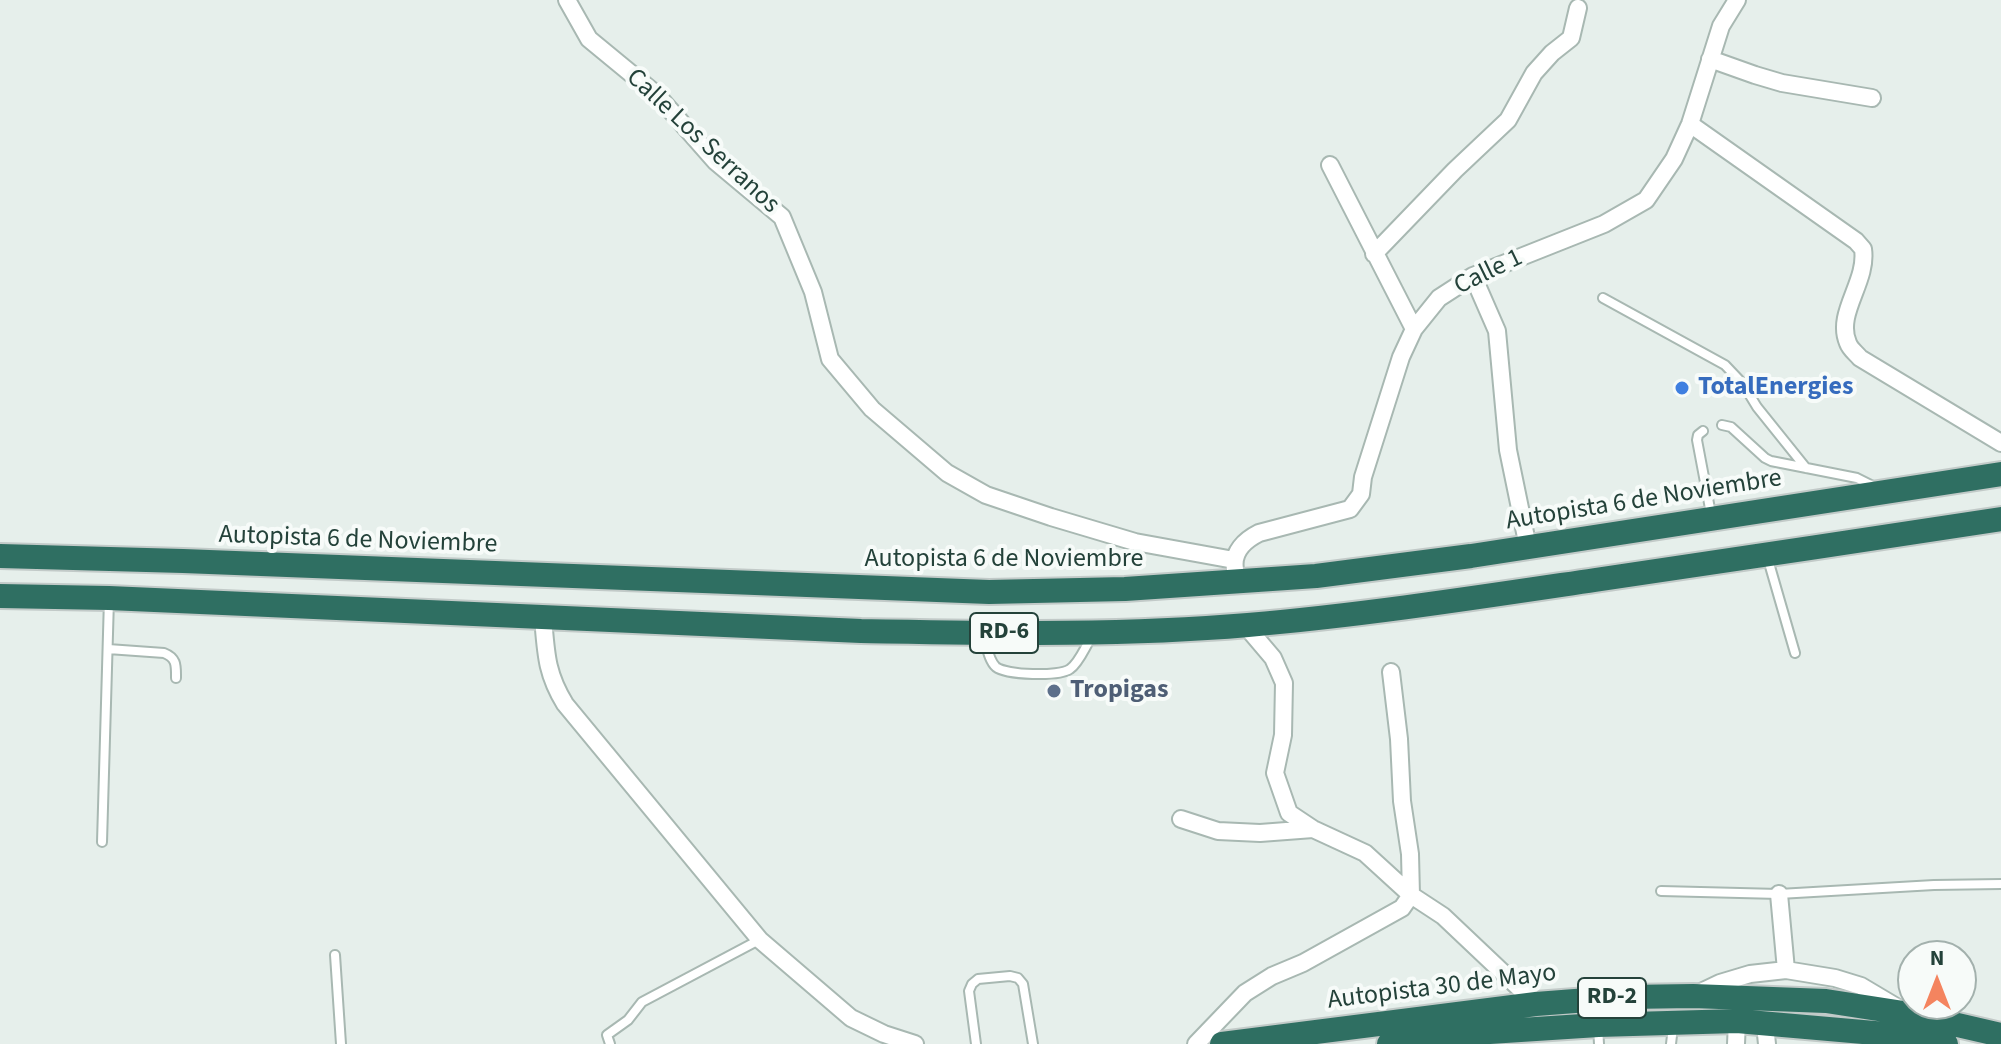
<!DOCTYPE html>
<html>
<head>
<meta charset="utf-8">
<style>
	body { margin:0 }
	#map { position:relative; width:2001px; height:1044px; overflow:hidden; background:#e6efeb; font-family:"Source Sans 3",sans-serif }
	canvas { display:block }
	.north { position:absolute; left:1897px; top:940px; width:80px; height:80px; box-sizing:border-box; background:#f7fbf9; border:2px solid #a3b1ad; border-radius:50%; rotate:0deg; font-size:22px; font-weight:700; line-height:32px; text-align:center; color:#24423a }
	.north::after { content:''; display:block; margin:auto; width:28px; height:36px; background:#f4845f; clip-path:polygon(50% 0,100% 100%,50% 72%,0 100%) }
</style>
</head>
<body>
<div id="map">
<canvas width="2001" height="1044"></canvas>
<div class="north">N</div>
</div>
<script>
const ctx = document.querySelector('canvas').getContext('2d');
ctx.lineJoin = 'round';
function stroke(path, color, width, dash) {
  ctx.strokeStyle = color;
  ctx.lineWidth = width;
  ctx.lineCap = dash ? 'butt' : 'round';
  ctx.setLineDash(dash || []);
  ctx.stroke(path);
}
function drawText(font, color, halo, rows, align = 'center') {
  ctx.font = font + ' "Source Sans 3",sans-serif';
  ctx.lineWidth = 8;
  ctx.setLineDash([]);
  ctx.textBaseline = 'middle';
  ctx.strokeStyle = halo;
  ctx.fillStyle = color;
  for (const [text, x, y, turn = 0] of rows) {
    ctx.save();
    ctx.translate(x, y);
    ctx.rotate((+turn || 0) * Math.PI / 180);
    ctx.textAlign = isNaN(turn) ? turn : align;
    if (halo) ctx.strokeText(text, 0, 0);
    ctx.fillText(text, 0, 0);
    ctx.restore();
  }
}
const lane = new Path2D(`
	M1603 298 1725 365 1743 384 1757 407 1806 468
	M1722 425 1731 427 1765 458 1771 461 1857 478 1875 487
	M1703 431 1698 435 1697 440 1711 514
	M1767 556 1795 653
	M984 638C987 647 989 661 996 667 1006 675 1059 677 1070 669 1079 663 1085 647 1091 638
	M108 649 164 653C177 658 176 666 176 678
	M102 842 109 599
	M1661 891 1779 894 1934 885 2001 884
	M335 955 341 1044
	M1598 1026 1599 1044
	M610 1044 607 1035 628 1020 642 1002 759 940
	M976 1044 969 991 972 984 978 979 1010 976 1018 978 1023 984 1033 1044
	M1671 1044 1673 1027`);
const street = new Path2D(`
	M567 0 589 39 657 95 715 161 782 217 813 292 830 359 872 409 947 473 986 495 1051 517 1135 542 1234 560
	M1710 59 1755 75 1782 83 1872 98
	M1690 124 1856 241 1863 249C1868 282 1835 313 1848 343 1850 349 1856 353 1860 358L2001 443
	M1330 165 1414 329
	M1374 254 1455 170 1508 120 1534 73 1552 53 1571 38 1578 8
	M1473 276 1497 331 1508 450 1528 547
	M1235 569C1232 552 1245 540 1259 533L1350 509 1361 494 1363 477 1401 357 1414 329 1439 298 1473 276 1604 224 1646 200 1674 159 1690 124 1721 26 1737 0
	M543 617C546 653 546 673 565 704L760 940 851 1018 884 1034 915 1044
	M1245 625 1273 658 1284 683 1283 735 1275 773 1289 813 1313 829 1365 853 1411 895 1443 916 1536 1004
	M1181 819 1218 831 1260 833 1313 829
	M1779 894 1786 970
	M1697 994 1720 983 1750 974 1786 970 1835 978 1861 986 1898 1008
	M1765 1025 1767 1044
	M1196 1044 1245 993 1272 976 1303 963 1402 908 1411 895 1410 854 1402 801 1399 739 1391 672
	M1736 1044 1737 1021`);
const highway = new Path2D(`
	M0 556 183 561 989 592 1125 589 1316 576 1471 556 2001 474
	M0 596 109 598 861 631C989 633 1120 636 1248 625 1364 615 1480 597 1595 580 1730 560 1866 540 2001 519
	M1222 1044 1536 1004 1627 997 1693 996 1826 1001 1910 1014 2001 1035
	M1389 1044 1459 1034 1598 1025 1737 1021 1897 1035 1946 1044`);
stroke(lane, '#a8b8b2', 12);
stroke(street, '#a8b8b2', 20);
stroke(highway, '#c2cac8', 28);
stroke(lane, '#fff', 8);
stroke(street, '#fff', 16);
stroke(highway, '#2f6f62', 24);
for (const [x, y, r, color] of [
	[1682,388,8,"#3f7fe0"],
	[1054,691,8,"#5c6f8a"]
]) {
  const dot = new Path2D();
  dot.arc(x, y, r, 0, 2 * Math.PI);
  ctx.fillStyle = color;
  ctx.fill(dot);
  stroke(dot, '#f7fbf9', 3);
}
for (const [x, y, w] of [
	[1004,633,68],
	[1612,998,68]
]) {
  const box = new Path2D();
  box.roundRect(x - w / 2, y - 20, w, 40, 6);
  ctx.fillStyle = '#f7fbf9';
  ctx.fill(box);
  stroke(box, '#24423a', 2);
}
drawText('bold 24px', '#24423a', null, [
	["RD-6",1004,633],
	["RD-2",1612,998]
]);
drawText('26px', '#24423a', '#f7fbf9', [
	["Calle Los Serranos",702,142,43],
	["Calle 1",1489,273,-26],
	["Autopista 6 de Noviembre",1644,501,-9],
	["Autopista 6 de Noviembre",358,541,2],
	["Autopista 6 de Noviembre",1004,560],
	["Autopista 30 de Mayo",1442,988,-7]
]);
drawText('bold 26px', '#366cbe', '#f7fbf9', [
	["TotalEnergies",1698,388]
], 'left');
drawText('bold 26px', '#4e5e75', '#f7fbf9', [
	["Tropigas",1070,691]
], 'left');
</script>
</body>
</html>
